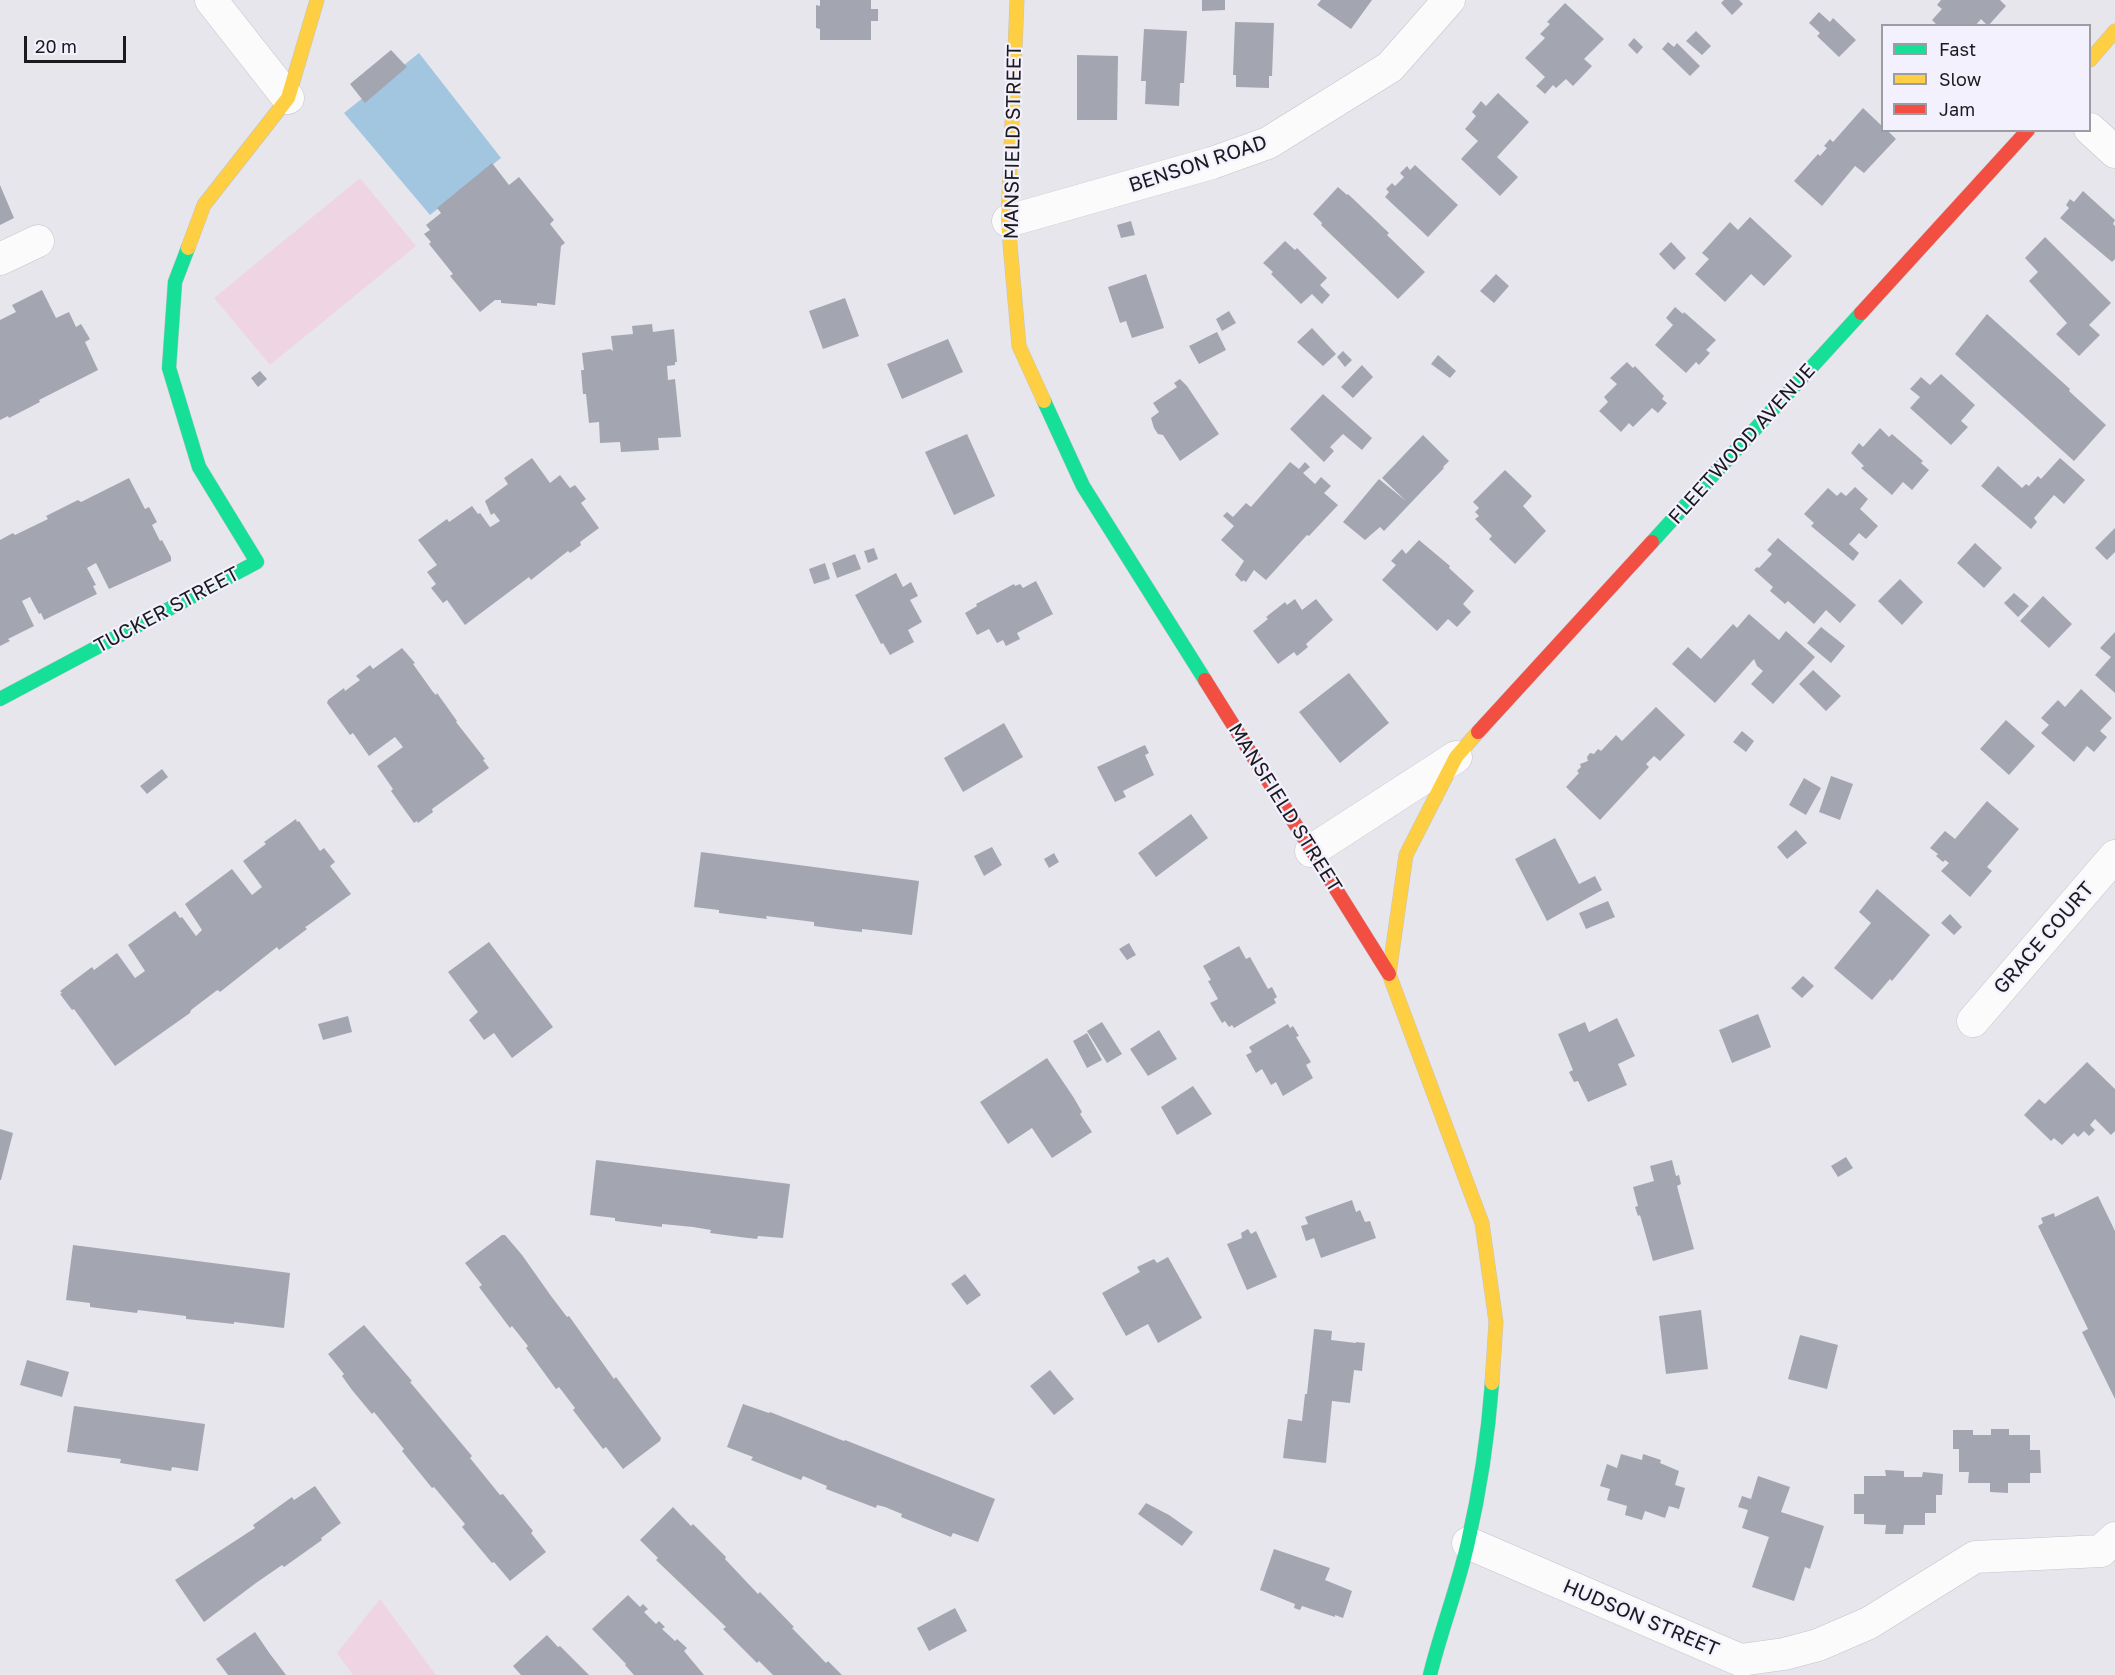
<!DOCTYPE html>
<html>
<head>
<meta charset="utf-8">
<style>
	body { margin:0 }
	#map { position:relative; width:2115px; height:1675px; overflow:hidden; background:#e7e6ed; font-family:"Golos Text",sans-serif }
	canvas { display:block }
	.legend { position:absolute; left:1881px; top:24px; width:210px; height:108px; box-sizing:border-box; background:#f3f1fe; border:2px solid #9d9ba4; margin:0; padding:8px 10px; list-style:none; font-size:18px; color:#1b1a1e }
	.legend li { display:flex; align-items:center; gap:12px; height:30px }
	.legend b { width:30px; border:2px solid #9d9ba4 }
	.scale { position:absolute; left:24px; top:36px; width:102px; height:27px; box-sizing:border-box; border:3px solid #1b1a1e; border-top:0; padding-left:8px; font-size:18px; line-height:21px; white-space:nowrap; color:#1b1a1e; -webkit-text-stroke:4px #f3f1fe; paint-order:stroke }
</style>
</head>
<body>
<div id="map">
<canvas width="2115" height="1675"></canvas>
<ul class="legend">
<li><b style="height:8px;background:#16e098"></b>Fast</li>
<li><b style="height:8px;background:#ffcf43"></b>Slow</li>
<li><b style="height:8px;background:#f24e42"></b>Jam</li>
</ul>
<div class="scale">20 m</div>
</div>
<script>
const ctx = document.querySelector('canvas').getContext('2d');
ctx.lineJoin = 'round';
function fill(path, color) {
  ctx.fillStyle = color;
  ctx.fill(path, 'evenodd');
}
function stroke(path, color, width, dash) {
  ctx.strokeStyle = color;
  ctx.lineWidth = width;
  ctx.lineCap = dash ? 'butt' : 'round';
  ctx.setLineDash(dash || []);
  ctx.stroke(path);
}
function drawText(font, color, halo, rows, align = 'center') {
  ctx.font = font + ' "Golos Text",sans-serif';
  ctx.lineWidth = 4.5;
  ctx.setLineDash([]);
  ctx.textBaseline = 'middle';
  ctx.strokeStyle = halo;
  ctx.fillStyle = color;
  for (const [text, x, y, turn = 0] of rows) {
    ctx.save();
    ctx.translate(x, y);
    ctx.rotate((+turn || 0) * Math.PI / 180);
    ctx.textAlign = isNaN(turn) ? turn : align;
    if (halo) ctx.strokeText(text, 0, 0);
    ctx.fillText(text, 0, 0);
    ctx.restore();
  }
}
fill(new Path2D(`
	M360 178 416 246 270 365 214 298Z
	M380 1599 436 1675H353L337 1653Z`), '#efd5e3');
fill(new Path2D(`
	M419 53 501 158 430 215 344 113Z`), '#a2c6df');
fill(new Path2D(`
	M820 0H871V9H878V21H871V40H820V29L816 28V5L820 6Z
	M1202 0H1225V10L1202 11Z
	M1321 0H1372L1351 29 1317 5Z
	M1724 0H1739L1743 4 1732 15 1721 3Z
	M1941 0H2000L2006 6 1988 26 1981 19 1975 26H1938L1932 20 1942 9 1937 5Z
	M1565 3 1604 39 1584 59 1592 66 1573 86 1566 79 1556 88 1553 85 1545 94 1536 86 1545 77 1525 58 1545 38 1540 34 1550 24 1547 22Z
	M1819 12 1830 22 1833 18 1856 40 1839 57 1817 36 1820 33 1809 23Z
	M1235 22 1274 23 1272 76H1269V88L1236 87V75H1233Z
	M1144 29 1187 31 1184 83H1180L1179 106 1145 104 1146 81H1141Z
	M1696 31 1711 46 1702 55 1686 41Z
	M1634 38 1643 47 1637 54 1628 45Z
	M1668 42 1674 47 1677 43 1700 66 1690 76 1662 49Z
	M391 50 407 67 365 103 350 84Z
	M1077 55 1118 56 1117 120H1077Z
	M1498 93 1529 122 1497 157 1518 177 1500 196 1461 159 1478 141 1465 129 1476 116 1472 112 1481 101 1486 106Z
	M1863 108 1882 126V130H1887L1896 139 1864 173 1855 166 1822 206 1794 181 1818 154 1820 156 1827 148 1824 146 1830 139 1833 142Z
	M492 163 509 185 519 177 554 220 550 224 565 243 561 246 555 305 537 303V306L501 303V300H495L480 312 450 276 453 274 429 244 431 242 424 234 430 230 426 225 441 213 437 208Z
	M1415 165 1458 205 1428 237 1385 197 1389 192 1386 189 1392 183 1395 186 1404 177 1400 173 1407 166 1410 170Z
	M0 185 14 218 0 225Z
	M1338 187 1347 195 1348 194 1389 233 1387 235 1425 272 1398 299 1321 225 1322 223 1313 214Z
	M2083 191 2115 220 2113 224 2115 226V259L2112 262 2060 218 2069 208 2066 205 2070 199 2074 202Z
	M1750 217 1792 256 1764 286 1751 274 1725 302 1695 274 1709 259 1702 253 1730 222 1738 230Z
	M1131 221 1135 235 1121 238 1117 225Z
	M2045 237 2111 303 2089 325 2100 335 2079 356 2056 334 2067 323 2029 281 2038 272 2025 258Z
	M1285 241 1295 250 1297 248 1327 278 1320 285 1330 295 1322 304 1312 294 1301 304 1271 274 1273 272 1263 263Z
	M1671 242 1686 258 1674 270 1659 254Z
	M1146 274 1164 328 1132 338 1126 321 1120 323 1108 287Z
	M1496 274 1509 286 1494 303 1480 291Z
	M42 290 56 318 69 312 76 327 81 324 90 339 85 342 98 370 39 400 40 402 9 418 8 416 0 420V320L16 312 12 305Z
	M845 298 859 336 823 349 809 311Z
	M1675 307 1683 314 1684 312 1716 340 1706 350 1710 353 1699 365 1696 362 1686 373 1655 345 1673 325 1666 318Z
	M1229 311 1236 323 1222 331 1216 319Z
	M1987 314 2070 389 2069 391 2106 425 2074 461 1955 354Z
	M652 324 653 332 674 329 677 362H675V365L667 366 668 380 675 379 681 437 658 438 659 450 621 452 620 442 600 443 599 422 589 423 586 394H583L581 370H584L582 353 610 349 613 351 611 336 633 334 632 326Z
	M1312 328 1336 354 1323 366 1297 342Z
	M1217 332 1226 350 1199 364 1189 346Z
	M948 339 963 372 902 399 887 364Z
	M1343 351 1352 360 1345 367 1337 357Z
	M1438 355 1456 371 1450 378 1431 364Z
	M1627 362 1633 368 1635 366 1664 396 1662 399 1667 403 1658 413 1652 408 1633 427 1629 423 1621 432 1599 411 1608 402 1604 397 1617 384 1610 378Z
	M1362 365 1373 377 1353 398 1341 387Z
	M260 371 267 379 258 387 251 378Z
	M1941 374 1975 405 1961 421 1968 427 1951 445 1910 408 1920 397 1910 389 1921 377 1930 385Z
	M1180 379 1187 386 1219 434 1180 461 1163 435 1158 434 1154 428 1151 418 1159 412 1153 403 1177 387 1174 383Z
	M1323 394 1372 438 1362 450 1343 434 1330 447 1334 451 1324 462 1290 429Z
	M1880 428 1889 437 1892 434 1923 461 1921 463 1929 470 1912 490 1903 482 1892 495 1861 468 1864 466 1851 453 1859 443 1863 447Z
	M967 434 995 496 954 515 925 452Z
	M1423 435 1449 461 1443 467 1444 468 1384 531 1380 527 1365 540 1343 522 1379 479 1406 501 1382 478Z
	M532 458 550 483 560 475 570 488 575 485 586 499 581 503 599 528 580 542 581 545 570 553 568 551 531 580 529 577 465 625 447 600 443 603 431 588 436 584 427 572 437 565 418 540 447 519 449 522 472 506 478 514 480 513 490 527 492 526 500 521 494 513 491 515 485 501 508 484 504 478Z
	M2060 458 2085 480 2064 504 2054 495 2034 518 2037 522 2031 529 1981 486 1998 466 2022 488 2026 484 2029 486 2038 476 2041 479Z
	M1290 462 1299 469 1305 462 1310 467 1303 473 1315 484 1321 477 1331 486 1324 493 1338 505 1309 536 1307 535 1266 580 1254 570 1246 582 1243 580 1242 582 1235 575 1244 561 1221 540 1234 526 1223 516 1227 512 1233 517 1246 503 1251 507Z
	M1505 470 1532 496 1523 506 1546 531 1515 564 1489 539 1492 536 1475 519 1479 516 1475 512 1479 508 1473 502Z
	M129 478 145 509 149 507 157 522 152 525 160 541 162 540 171 557V561L109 589 96 563 87 568 96 585 93 586 97 594 44 620 41 613 39 614 30 597 22 601 34 626 8 639 10 641 0 646V540L13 533 15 535 48 519 46 516 78 500 81 502Z
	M1855 487 1868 499 1860 509 1878 526 1866 539 1859 533 1849 544 1859 553 1853 561 1811 526 1814 523 1804 514 1828 488 1837 496 1841 492 1846 496Z
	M2115 528V552L2107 560 2095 548Z
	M1778 538 1856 605 1840 623 1826 610 1814 624 1788 601 1785 604 1770 591 1773 587 1754 570 1757 567 1759 568 1772 554 1767 550Z
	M1419 540 1450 566 1449 568 1474 591 1463 604 1471 612 1457 627 1448 619 1437 631 1382 580 1396 565 1391 561 1402 549 1406 554Z
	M1975 543 2002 568 1984 588 1957 563Z
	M874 548 878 559 868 563 864 551Z
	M855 554 861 569 837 578 832 563Z
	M825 563 830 579 814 584 809 569Z
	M896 573 903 587 911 582 918 596 910 600 922 622 908 630 914 642 890 655 883 643 881 644 855 595Z
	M1900 579 1923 602 1902 625 1878 601Z
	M1036 581 1053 614 1017 633 1020 639 1006 646 1003 640 997 643 989 629 977 635 965 613 977 606 976 604 1014 584 1015 586 1020 584 1023 588Z
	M2014 593 2029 606 2018 617 2004 603Z
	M2043 596 2072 624 2049 648 2020 621Z
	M1295 599 1302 610 1316 599 1333 620 1306 644 1308 647 1297 656 1294 652 1278 664 1253 631 1268 619 1266 617 1285 602 1287 605Z
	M1749 614 1779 640 1786 631 1815 657 1773 704 1751 684 1763 671 1757 666 1754 659 1715 703 1672 664 1688 647 1701 659 1733 624 1737 628Z
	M1821 627 1845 646 1831 663 1807 643Z
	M2115 632V693L2095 675 2111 657 2100 648Z
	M402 648 415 663 413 664 433 692 436 695 437 693 457 721 456 722 485 759 483 760 489 768 432 809 433 812 418 823 417 821 414 823 391 791 393 789 377 766 403 747 395 737 369 756 353 733 350 735 327 703 328 700 344 688 345 691 360 680 356 676 370 665 373 669Z
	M1813 670 1841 696 1826 711 1799 684Z
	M1349 673 1389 723 1340 763 1299 712Z
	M2081 689 2112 718 2100 731 2107 737 2094 752 2087 746 2074 762 2041 733 2049 725 2041 718 2058 700 2065 707Z
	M1656 707 1685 735 1660 761 1654 756 1646 764 1649 767 1600 820 1566 787 1579 773 1577 771 1581 767 1580 764 1588 761 1587 757 1590 753 1594 754 1598 749 1601 751 1616 735 1622 741Z
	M2006 720 2035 746 2009 775 1980 749Z
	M1004 723 1023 757 963 792 944 758Z
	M1742 731 1754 741 1746 752 1733 742Z
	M1145 745 1149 753 1145 755 1154 775 1123 791 1126 797 1115 802 1097 767Z
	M162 769 168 777 147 794 140 786Z
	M1831 776 1853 784 1840 820 1819 812Z
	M1804 778 1821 788 1806 815 1789 805Z
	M1987 801 2019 829 1987 867 1992 871 1970 897 1941 871 1949 863 1945 860 1943 862 1936 856 1938 854 1930 848 1945 831 1955 839Z
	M1191 814 1208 838 1156 877 1138 853Z
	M296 819 297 822 299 821 320 851 324 848 335 862 330 866 351 894 307 926 305 927 307 929 279 950 277 947 220 992 218 990 216 991 191 1010 190 1013 115 1066 74 1009 72 1010 60 994 62 993 60 991 92 967 94 970 117 953 135 978 145 971 128 945 175 911 180 918 182 917 196 936 202 930 185 904 232 869 252 895 262 887 243 861 266 844 264 842Z
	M1796 830 1807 843 1787 859 1777 847Z
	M1555 838 1579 884 1595 876 1602 890 1547 921 1515 859Z
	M992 847 1002 865 984 876 974 856Z
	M701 852 919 881 912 935 862 929V932L844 930 814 926V922L766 916 767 919 719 913V910L694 907Z
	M1054 853 1059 862 1049 868 1044 859Z
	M1877 889 1930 935 1892 981 1890 979 1872 1000 1834 968 1871 923 1859 912Z
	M1608 901 1615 917 1586 929 1579 913Z
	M1950 914 1962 927 1954 935 1941 923Z
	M489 942 553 1027 512 1058 494 1033 484 1040 469 1020 478 1012 448 972Z
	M1129 943 1136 955 1127 960 1119 949Z
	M1239 946 1246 959 1250 957 1268 989 1272 987 1277 997 1274 999 1276 1003 1234 1028 1232 1025 1229 1027 1225 1021 1222 1023 1210 1003 1218 999 1208 981 1211 980 1203 966Z
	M1803 976 1814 986 1802 998 1791 988Z
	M1758 1014 1771 1047 1732 1063 1719 1030Z
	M348 1016 352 1032 323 1040 318 1024Z
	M1617 1018 1635 1056 1618 1064 1627 1085 1588 1102 1578 1081 1574 1082 1569 1072 1573 1070 1558 1034 1585 1022 1589 1032Z
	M1102 1022 1122 1054 1107 1063 1087 1031Z
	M1288 1024 1290 1028 1293 1026 1299 1036 1296 1037 1311 1062 1306 1065 1313 1078 1283 1096 1276 1082 1271 1085 1262 1069 1256 1073 1246 1055 1252 1052 1249 1047Z
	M1159 1030 1177 1059 1148 1076 1130 1049Z
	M1087 1033 1102 1060 1087 1068 1073 1041Z
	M1047 1058 1074 1098 1082 1112 1080 1114 1092 1132 1052 1158 1032 1128 1008 1144 980 1102Z
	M2087 1062 2115 1089V1131L2111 1135 2095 1119 2090 1125 2095 1130 2089 1136 2084 1131 2078 1137 2074 1133 2062 1145 2054 1138 2051 1141 2024 1115 2039 1099 2045 1104Z
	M1193 1086 1212 1114 1177 1135 1161 1107Z
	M0 1129 13 1133 1 1180H0Z
	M1846 1157 1853 1168 1838 1177 1831 1166Z
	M596 1160 790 1184 783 1238 758 1236 757 1239 740 1237 710 1233 711 1230 693 1227 662 1224V1227L615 1221V1218L590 1215Z
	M1672 1160 1676 1176 1679 1175 1681 1184 1677 1186 1694 1249 1653 1261 1640 1215 1638 1216 1635 1207 1638 1206 1633 1187 1654 1181 1650 1166Z
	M2098 1196 2115 1231V1399L2082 1332 2088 1329 2038 1226 2043 1223 2041 1218 2054 1213 2055 1217Z
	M1352 1200 1356 1212 1360 1210 1365 1222 1370 1221 1376 1238 1321 1258 1314 1238 1306 1241 1301 1226 1308 1224 1305 1217Z
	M1248 1229 1251 1234 1256 1231 1277 1277 1247 1290 1227 1244 1242 1238 1241 1233Z
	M502 1235H505L522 1255 551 1296 567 1317 569 1316 614 1379 616 1377 661 1438 660 1441 623 1469 606 1447 603 1449 573 1410 575 1408 559 1387 556 1389 526 1348 528 1346 512 1326 510 1328 479 1287 482 1285 465 1263Z
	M73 1245 290 1273 284 1328 234 1322V1324L186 1319V1316L138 1310 137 1313 90 1307V1303L66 1300Z
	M1168 1257 1202 1318 1158 1343 1148 1324 1126 1336 1102 1293 1140 1272 1137 1267 1154 1259 1157 1263Z
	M965 1274 981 1295 967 1305 951 1284Z
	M1701 1310 1708 1369 1666 1374 1659 1316Z
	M364 1325 412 1381 410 1382 472 1456 470 1458 500 1495 503 1494 533 1531 531 1533 546 1552 510 1581 494 1562 492 1563 462 1527 465 1524 434 1487 432 1488 402 1451 404 1449 374 1412 372 1414 352 1390 342 1376 344 1374 328 1354Z
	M1314 1329 1332 1331 1331 1340 1356 1343V1342L1365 1343 1362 1371 1354 1370 1350 1403 1332 1401 1326 1463 1283 1458 1288 1419 1302 1421 1305 1394H1307Z
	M1800 1335 1838 1345 1827 1389 1788 1379Z
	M27 1360 69 1372 62 1397 20 1385Z
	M1050 1370 1074 1399 1054 1415 1030 1386Z
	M743 1404 769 1413 770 1412 844 1441 845 1440 995 1499 978 1542 953 1533 951 1537 901 1517 902 1514 885 1507 877 1505 876 1508 826 1489 827 1486 803 1476 801 1480 751 1460 753 1457 727 1447Z
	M74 1406 205 1424 198 1471 172 1467 171 1471 120 1463 121 1459 67 1452Z
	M1991 1429H2009V1435H2030V1450H2040L2041 1473H2030V1483H2008V1493L1990 1492V1483H1968L1969 1472H1959V1449H1953V1430H1973V1435H1991Z
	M1621 1454 1642 1460 1643 1454 1661 1460 1660 1463 1679 1471 1675 1485 1685 1488 1679 1509 1669 1506 1665 1518 1645 1511 1642 1520 1625 1515 1627 1506 1607 1500 1610 1489 1600 1486 1607 1464 1617 1468Z
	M1885 1470 1904 1471V1477H1922L1923 1472 1943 1474 1942 1495H1936V1513H1925V1525H1904L1903 1534H1885L1886 1525 1864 1524V1514H1854V1494H1864V1476H1886Z
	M1758 1476 1790 1487 1781 1512 1824 1526 1810 1569 1805 1567 1794 1601 1752 1587 1769 1537 1742 1528 1748 1510 1738 1507 1742 1496 1751 1499Z
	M315 1486 341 1523 321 1538 322 1540 284 1567 282 1565 256 1583 204 1622 175 1580 255 1528 253 1525 292 1497 294 1500Z
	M1146 1503 1169 1515 1193 1532 1182 1546 1138 1514Z
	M673 1507 691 1526 693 1524 726 1557 725 1559 758 1594 760 1592 794 1627 792 1628 826 1663 828 1661 842 1675H773L759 1661 757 1663 723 1629 726 1627 656 1560 658 1558 640 1540Z
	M1274 1549 1330 1568 1325 1580 1352 1591 1343 1618 1335 1615V1617L1302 1606 1300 1610 1294 1608 1295 1604 1260 1590Z
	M628 1595 640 1607 643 1604 648 1609 644 1612 656 1624 659 1621 665 1627 662 1629 675 1641 677 1639 687 1648 684 1651 704 1675H634L625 1665 626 1664 592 1629Z
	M955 1608 967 1631 929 1651 917 1628Z
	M255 1632 270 1654 286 1675H228L216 1659Z
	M547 1635 558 1647 560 1646 589 1675H521L513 1666Z`), '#a3a6b1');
const street = new Path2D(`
	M211 0 288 98
	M2090 129 2115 152
	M1008 221 1212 163 1268 143 1390 67 1449 0
	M0 259 38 241
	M1311 851 1456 757
	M1973 1021 2115 856
	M1468 1543 1740 1660 1784 1654 1818 1645 1869 1623 1975 1557 2101 1551 2115 1538`);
const fast = new Path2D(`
	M1044 401 1083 486 1205 680
	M1652 542 1861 313
	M0 699 257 562 199 467 169 368 175 282 188 248
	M1430 1675C1441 1630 1458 1587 1468 1542 1480 1490 1488 1436 1492 1383`);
const slow = new Path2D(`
	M1017 0 1008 221 1019 346 1044 401
	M2090 60 2115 31
	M188 248 204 205 288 98 317 0
	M1389 974 1482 1223 1496 1322 1492 1383
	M1389 974 1406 855 1456 757 1478 732`);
const jam = new Path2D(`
	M1861 313 2028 130
	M1205 680 1389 974
	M1478 732 1652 542`);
stroke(street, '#c4c3c9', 33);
stroke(fast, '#c4c3c9', 15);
stroke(slow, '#c4c3c9', 15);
stroke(jam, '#c4c3c9', 15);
stroke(street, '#fbfbfc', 32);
stroke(fast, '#16e098', 14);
stroke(slow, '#ffcf43', 14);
stroke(jam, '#f24e42', 14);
drawText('20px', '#1b1a1e', '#f3f1fe', [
	["MANSFIELD STREET",1013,142,-89],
	["BENSON ROAD",1198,164,-18],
	["FLEETWOOD AVENUE",1742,444,-48],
	["TUCKER STREET",167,610,-28],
	["MANSFIELD STREET",1285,808,58],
	["GRACE COURT",2044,938,-49],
	["HUDSON STREET",1641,1618,23]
]);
</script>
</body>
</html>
